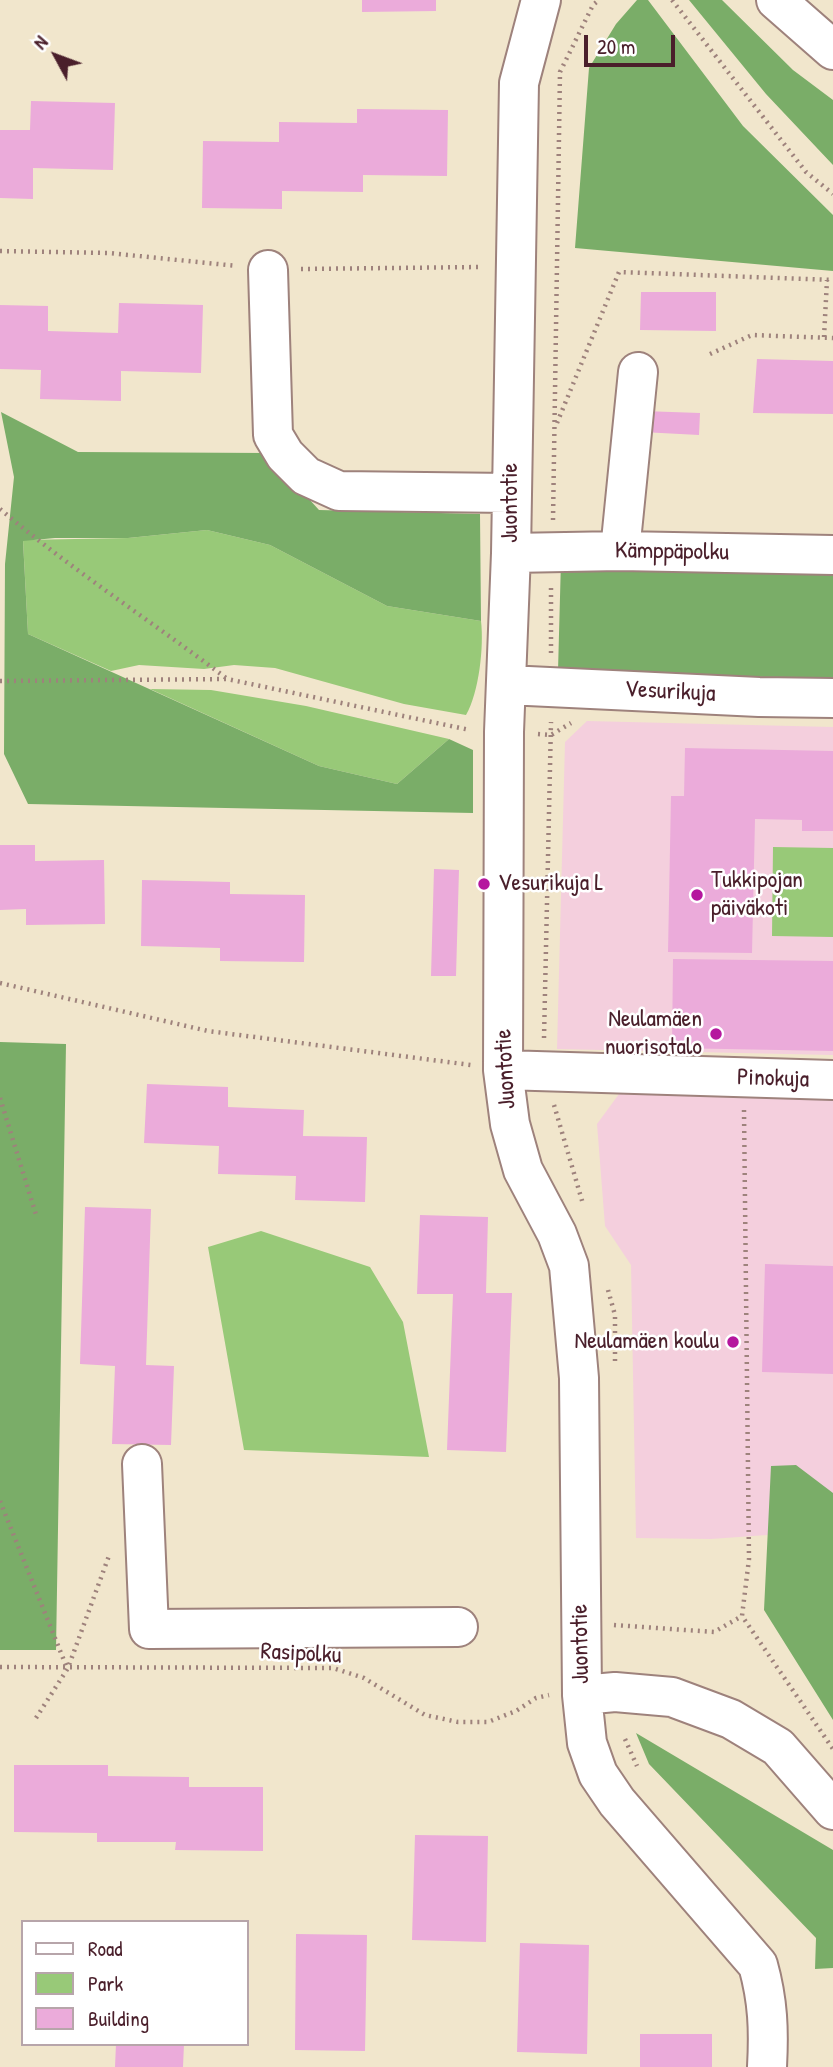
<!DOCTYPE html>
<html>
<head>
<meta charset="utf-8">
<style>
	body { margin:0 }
	#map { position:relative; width:833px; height:2067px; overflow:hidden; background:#f1e6cc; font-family:"Patrick Hand",sans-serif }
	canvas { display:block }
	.legend { position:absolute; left:21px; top:1920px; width:228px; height:126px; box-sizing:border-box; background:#fff; border:2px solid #b7a5aa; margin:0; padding:9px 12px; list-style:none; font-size:21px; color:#4a1f2b }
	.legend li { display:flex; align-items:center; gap:14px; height:35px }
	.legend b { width:35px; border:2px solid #b7a5aa }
	.north { position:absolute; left:21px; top:21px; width:70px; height:70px; -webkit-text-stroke:5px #fff; paint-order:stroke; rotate:311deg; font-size:19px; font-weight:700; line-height:28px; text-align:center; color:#4a1f2b }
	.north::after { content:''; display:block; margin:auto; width:24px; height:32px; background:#4a1f2b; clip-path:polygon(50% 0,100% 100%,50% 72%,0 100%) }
	.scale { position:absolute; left:584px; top:35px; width:91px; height:32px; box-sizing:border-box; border:4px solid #4a1f2b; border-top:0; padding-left:9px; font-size:21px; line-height:24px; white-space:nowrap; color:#4a1f2b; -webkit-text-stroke:5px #fff; paint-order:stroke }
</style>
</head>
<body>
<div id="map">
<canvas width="833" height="2067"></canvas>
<ul class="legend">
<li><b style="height:9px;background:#fff"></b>Road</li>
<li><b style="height:19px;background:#98c978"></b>Park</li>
<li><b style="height:19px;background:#ebabda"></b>Building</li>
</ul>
<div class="north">N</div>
<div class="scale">20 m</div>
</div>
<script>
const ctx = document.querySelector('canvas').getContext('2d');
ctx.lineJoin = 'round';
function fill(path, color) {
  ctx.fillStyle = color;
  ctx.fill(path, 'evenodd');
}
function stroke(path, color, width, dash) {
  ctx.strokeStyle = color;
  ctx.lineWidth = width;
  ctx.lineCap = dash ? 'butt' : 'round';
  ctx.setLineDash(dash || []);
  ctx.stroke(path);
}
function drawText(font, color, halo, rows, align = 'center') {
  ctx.font = font + ' "Patrick Hand",sans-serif';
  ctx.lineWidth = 5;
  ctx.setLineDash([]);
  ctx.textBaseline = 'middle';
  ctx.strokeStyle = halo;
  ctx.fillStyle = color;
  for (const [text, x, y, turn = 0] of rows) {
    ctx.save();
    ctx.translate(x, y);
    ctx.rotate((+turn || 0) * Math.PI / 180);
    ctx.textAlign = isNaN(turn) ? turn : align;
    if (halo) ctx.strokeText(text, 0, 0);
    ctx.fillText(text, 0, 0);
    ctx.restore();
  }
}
fill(new Path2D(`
	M587 721 833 727V1055L557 1049 565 742Z
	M619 1094 833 1098V1555L767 1535 711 1539 636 1538 631 1265 605 1226 597 1124Z`), '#f4cfdd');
fill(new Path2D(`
	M207 530 270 545 387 606 481 621C484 647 479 692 466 715L404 704 275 668 234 665 204 669 139 665 111 671 28 634 23 540 128 538Z
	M150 689 211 690 306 706 449 739 397 784 319 766Z
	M773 847 833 848V937L772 936Z
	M261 1231 370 1267 403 1322 429 1457 244 1450 208 1247Z`), '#98c978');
fill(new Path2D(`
	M637 0H648L743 126 833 215V271L575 248 589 68 616 24Z
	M689 0H722L793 70 833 100V165L766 94Z
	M1 412 78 452 267 453 319 510 480 514 481 621 387 606 270 545 207 530 128 538H55L23 541 28 634 319 766 397 784 449 739 473 750V813L28 804 4 754 5 564 14 477Z
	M561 560 833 562V679L558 671Z
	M0 1042 66 1044 56 1650H0Z
	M796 1465 833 1493V1720L764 1610 771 1466Z
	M636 1733 833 1850V1968L815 1969 816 1938 649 1764Z`), '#7aad68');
fill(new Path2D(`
	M362 0H436V11L362 12Z
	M31 101 115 103 113 170 33 168V199L0 198V130H30Z
	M357 109 448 110 447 176 363 175V192L282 191V209L202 208 203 141 279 142V122L357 123Z
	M641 292H716V331L640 330Z
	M119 303 203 305 201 373 121 371V401L40 399 41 370 0 369V305L48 306V331L118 333Z
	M757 359 833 361V414L753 413Z
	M643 411 700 413 699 435 642 432Z
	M685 748 833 751V831H802V820L755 819 752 953 668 952 671 796H684Z
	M0 845H35V861L104 860 105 924 26 925V909L0 910Z
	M434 869 459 870 456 976H431Z
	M142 880 230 882V894L305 895 304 962 220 961V948L141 946Z
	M673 959 833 961V1051L672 1048Z
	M147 1084 228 1087V1107L304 1110 303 1136 367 1137 365 1202 295 1200 296 1176 218 1174 219 1146 144 1143Z
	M85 1207 151 1209 146 1365 174 1366 171 1445 112 1444 115 1366 80 1364Z
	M420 1215 488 1217 486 1293H512L506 1452 447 1450 453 1294H417Z
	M765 1264 833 1266V1374L762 1372Z
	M14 1765H108V1776L189 1777V1787H263V1851L175 1850 176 1842H97V1833L14 1832Z
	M415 1835 488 1836 486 1942 412 1940Z
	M296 1934 367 1935 365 2051 295 2050Z
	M520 1943 589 1945 587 2054 517 2052Z
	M640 2034H712V2067H640Z
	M116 2044H184L183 2067H115Z`), '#ebabda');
const minor = new Path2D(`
	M541 0 519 83 511 553 504 732 503 1070 510 1124 523 1170 557 1234 569 1266 579 1378 582 1695 587 1743 598 1774 617 1802 758 1965C768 2001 769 2030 767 2067
	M776 0 833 50
	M268 270 273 435 285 455 306 476 339 491 511 493
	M620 551 638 372
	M511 553 620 551 833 555
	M507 685 759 697 833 698
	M503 1070 833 1080
	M142 1464 149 1629 458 1627
	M582 1695 615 1692 672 1697 731 1719 778 1747 833 1810`);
stroke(minor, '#9e827c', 42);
stroke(new Path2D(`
	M672 0 806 172 833 194
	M0 251 109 253 237 266
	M301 269 481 267
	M824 337 827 280
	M710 354 752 335 833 338
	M557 423 619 272 833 280
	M0 509C72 570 151 621 226 678
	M553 520 560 72 593 5 599 0
	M551 653V585
	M0 681 227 679 470 730
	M538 734 551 735 571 723
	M0 983 208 1031 471 1065
	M544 1038 551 722
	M0 1098 37 1218
	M554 1105 583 1204
	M744 1110 749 1559 742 1616 833 1749
	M608 1290 615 1315V1361
	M0 1501 67 1668
	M614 1625 714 1632 742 1616
	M0 1667 333 1668 364 1678 425 1715 458 1722H488L516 1711 536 1698 549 1695
	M36 1718 68 1668 110 1553
	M625 1739 637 1766`), '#9e827c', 4.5, [2, 5]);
stroke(minor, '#fff', 38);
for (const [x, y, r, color] of [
	[484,884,7,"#b5179e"],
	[697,895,7,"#b5179e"],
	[716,1034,7,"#b5179e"],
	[733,1342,7,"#b5179e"]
]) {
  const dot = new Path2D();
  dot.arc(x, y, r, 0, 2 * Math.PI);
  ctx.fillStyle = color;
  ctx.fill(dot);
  stroke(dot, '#fff', 2.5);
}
drawText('24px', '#4a1f2b', '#fff', [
	["Juontotie",511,503,-90],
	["Kämppäpolku",672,552,1],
	["Vesurikuja",670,692,3],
	["Juontotie",506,1069,-93],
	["Pinokuja",773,1079,2],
	["Juontotie",581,1644,-91],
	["Rasipolku",301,1654,3]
]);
drawText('24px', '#4a1f2b', '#fff', [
	["Tukkipojan",711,881],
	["päiväkoti",711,909],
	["Vesurikuja L",498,884],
	["Neulamäen",702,1020,"right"],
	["nuorisotalo",702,1048,"right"],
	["Neulamäen koulu",719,1342,"right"]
], 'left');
</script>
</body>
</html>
